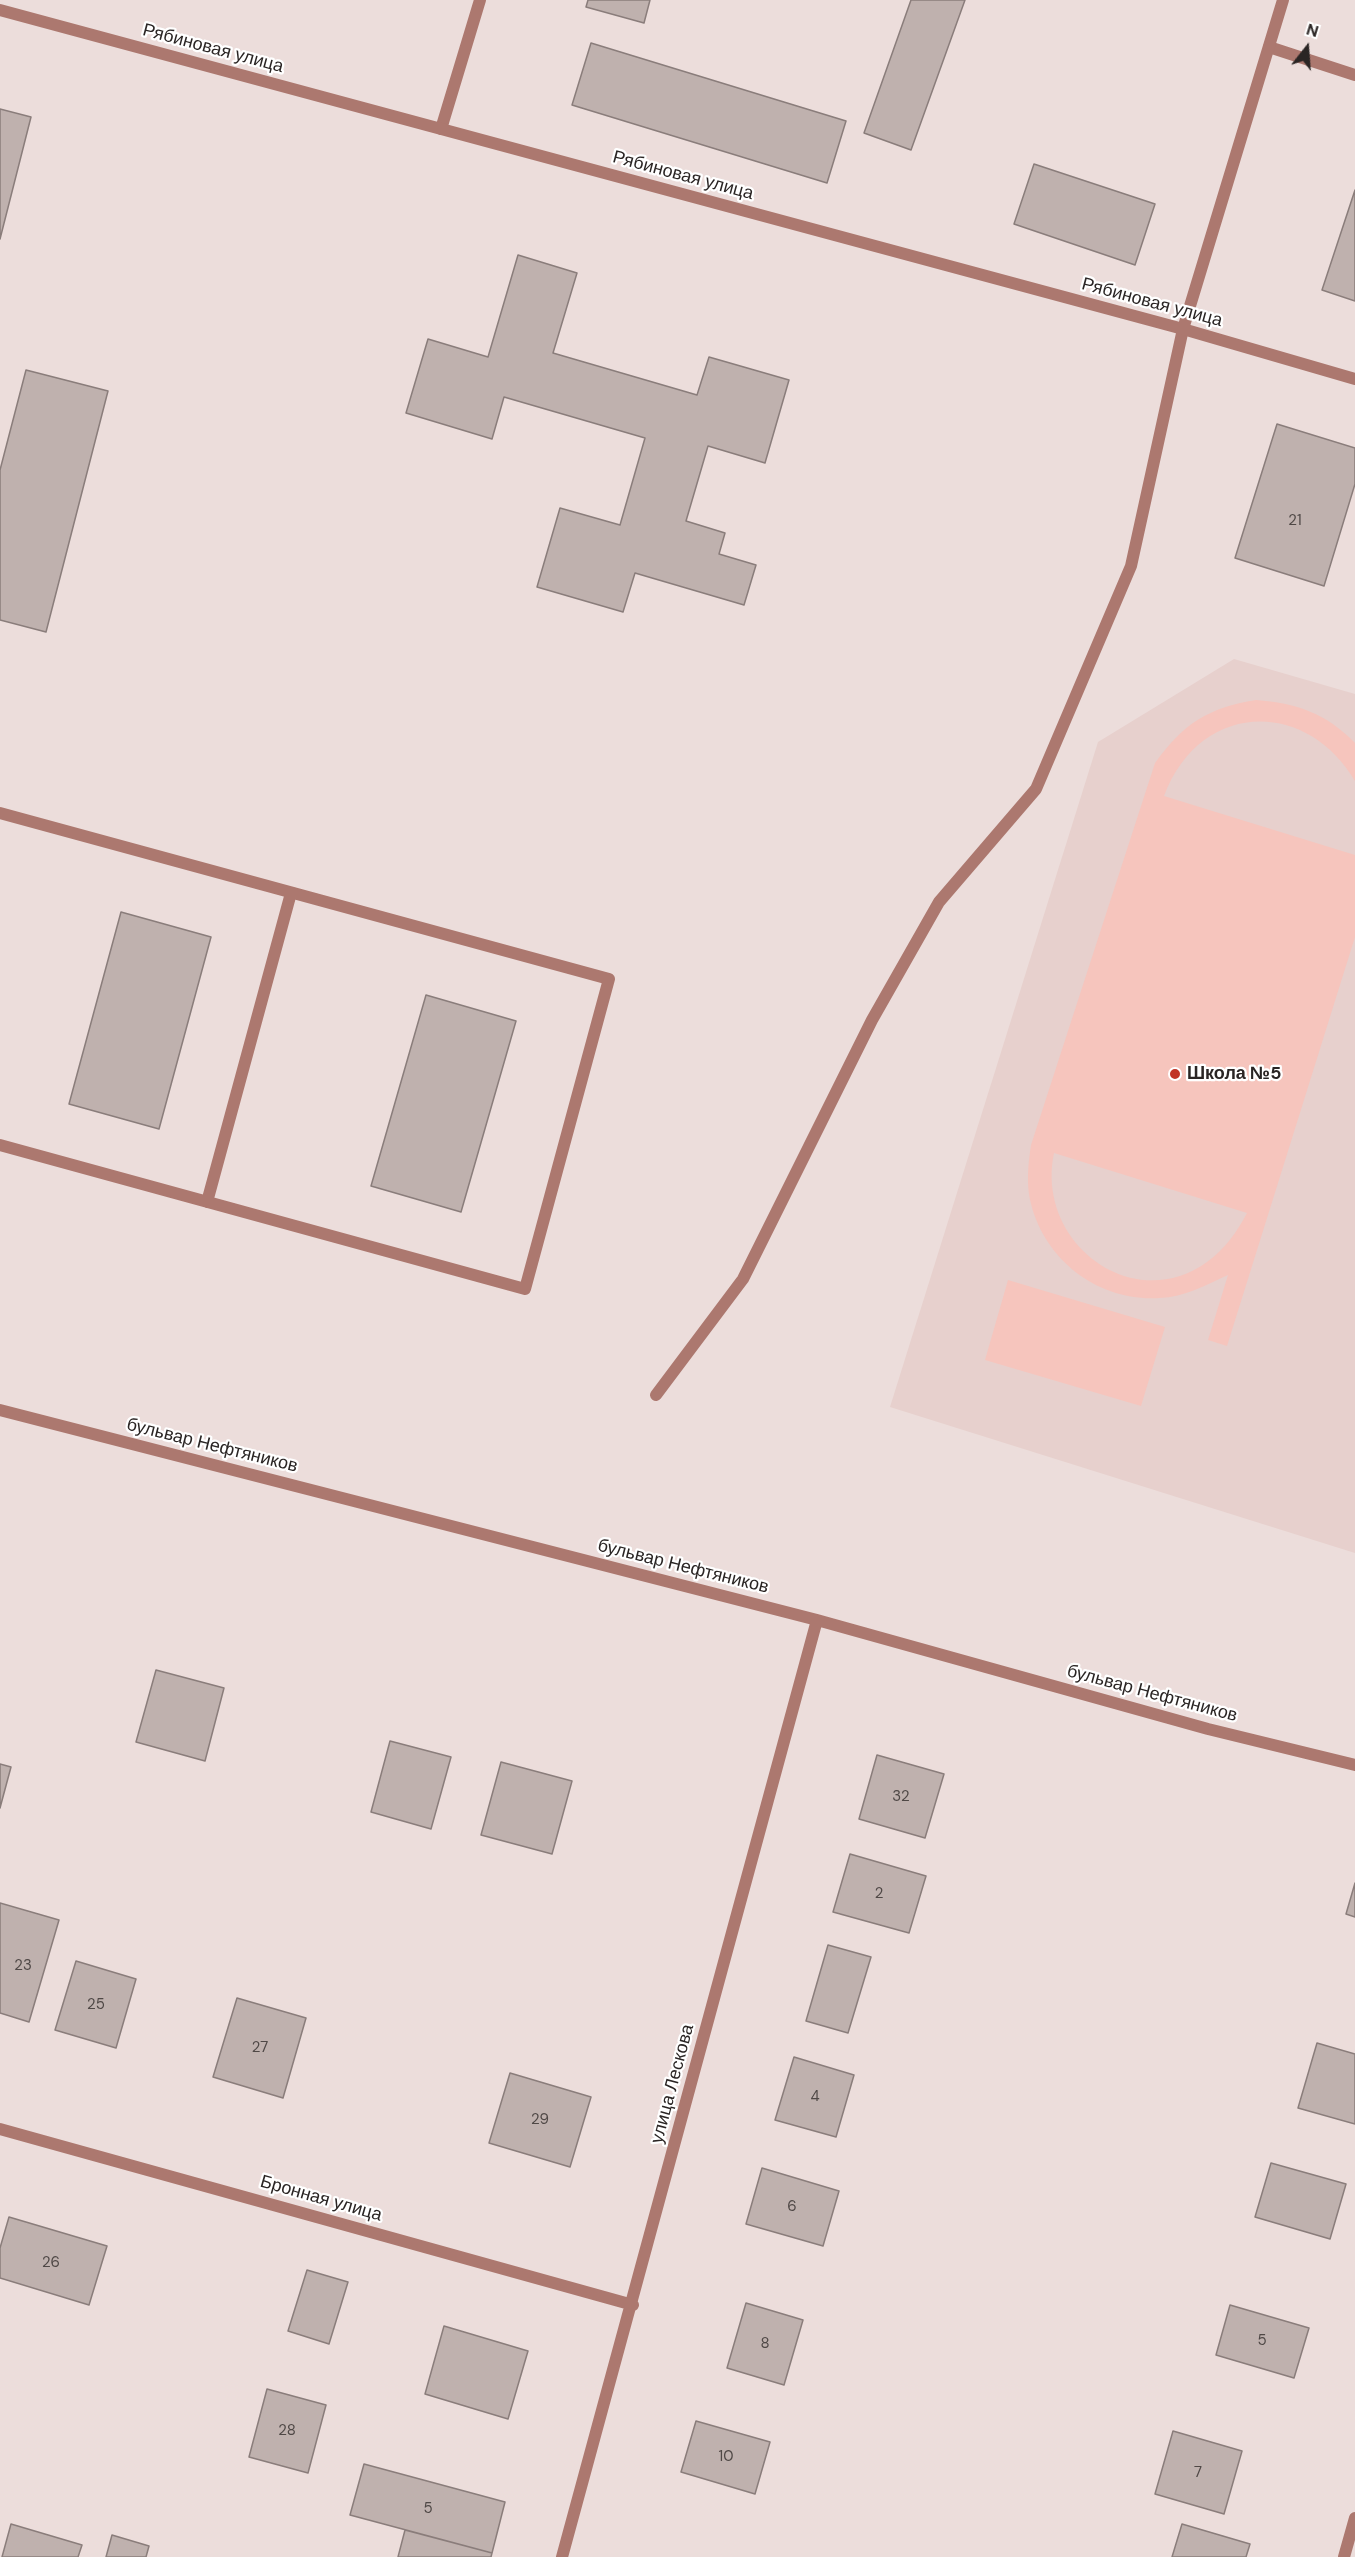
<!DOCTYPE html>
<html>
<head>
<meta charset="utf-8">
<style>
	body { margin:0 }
	#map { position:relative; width:1355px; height:2557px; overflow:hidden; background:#ecdddb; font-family:"DM Sans",sans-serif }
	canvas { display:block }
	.north { position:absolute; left:1277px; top:18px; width:60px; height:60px; -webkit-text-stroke:4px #fff; paint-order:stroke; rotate:17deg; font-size:16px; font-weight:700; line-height:24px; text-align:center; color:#2a2524 }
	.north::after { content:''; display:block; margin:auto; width:21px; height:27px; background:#2a2524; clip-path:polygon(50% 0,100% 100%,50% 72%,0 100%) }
</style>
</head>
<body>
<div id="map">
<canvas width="1355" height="2557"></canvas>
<div class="north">N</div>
</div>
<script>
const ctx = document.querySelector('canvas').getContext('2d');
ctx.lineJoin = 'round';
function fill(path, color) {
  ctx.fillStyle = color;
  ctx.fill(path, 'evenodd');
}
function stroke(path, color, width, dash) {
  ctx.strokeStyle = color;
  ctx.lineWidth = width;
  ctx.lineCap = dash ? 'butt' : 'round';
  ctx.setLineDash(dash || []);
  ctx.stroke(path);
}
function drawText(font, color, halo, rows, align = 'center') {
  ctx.font = font + ' "DM Sans",sans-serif';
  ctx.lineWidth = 4.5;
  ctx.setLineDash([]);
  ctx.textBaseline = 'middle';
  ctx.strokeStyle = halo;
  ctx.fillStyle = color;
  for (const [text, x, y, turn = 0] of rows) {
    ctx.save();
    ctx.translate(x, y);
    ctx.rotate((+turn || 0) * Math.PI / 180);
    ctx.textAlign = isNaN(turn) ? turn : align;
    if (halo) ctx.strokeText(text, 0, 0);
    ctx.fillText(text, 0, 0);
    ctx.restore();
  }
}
fill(new Path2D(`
	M1234 659 1355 694V1553L890 1407 1098 742Z`), '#e7d0cd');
fill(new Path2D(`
	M1256 700C1296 703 1326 713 1355 743V781C1305 697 1199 702 1164 796L1355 855V937L1227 1346 1208 1340 1228 1275C1206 1285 1184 1297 1160 1298 1100 1302 1046 1262 1031 1204 1026 1185 1028 1165 1031 1145L1155 763C1184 723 1208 708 1256 700ZM1054 1153 1247 1213C1237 1232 1225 1249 1207 1262 1132 1316 1035 1242 1054 1153Z
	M1008 1280 1165 1327 1141 1406 985 1360Z`), '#f6c5bd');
const building = new Path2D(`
	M588 0H650L644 23 586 7Z
	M911 0H965L911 150 864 133Z
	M591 43 846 121 827 183 572 105Z
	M0 109 31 117 0 239Z
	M1034 164 1155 204 1135 265 1014 224Z
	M1355 190V301L1322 290Z
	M518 255 577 273 553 353 697 395 709 357 789 380 765 463 708 446 686 521 725 533 719 554 756 565 744 605 635 573 623 612 537 587 560 508 620 525 645 438 504 397 492 439 406 413 428 339 488 357Z
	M26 370 108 391 46 632 0 620V470Z
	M1277 424 1355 448V484L1324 586 1235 558Z
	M121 912 211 937 159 1129 69 1104Z
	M426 995 516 1021 461 1212 371 1186Z
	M156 1670 224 1688 205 1761 136 1742Z
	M390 1741 451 1757 431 1829 371 1812Z
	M877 1755 944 1774 925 1838 859 1819Z
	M501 1762 572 1781 552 1854 481 1835Z
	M0 1764 11 1767 0 1808Z
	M850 1854 926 1876 909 1933 833 1912Z
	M1355 1883V1917L1346 1914Z
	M0 1903 59 1920 29 2022 0 2013Z
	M828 1945 871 1957 848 2033 806 2021Z
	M76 1961 136 1979 116 2048 55 2030Z
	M237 1998 306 2018 283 2098 213 2077Z
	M1317 2043 1355 2054V2124L1298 2108Z
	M794 2057 854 2075 836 2137 775 2120Z
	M510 2073 591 2097 570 2167 489 2143Z
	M1271 2163 1346 2184 1330 2239 1255 2217Z
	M762 2168 839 2191 823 2246 746 2224Z
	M9 2217 107 2246 89 2305 0 2278V2248Z
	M307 2270 348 2282 329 2344 288 2331Z
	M746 2303 803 2320 784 2385 727 2368Z
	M1230 2305 1309 2328 1294 2378 1216 2355Z
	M444 2326 528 2351 508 2419 425 2394Z
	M267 2389 326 2405 308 2473 249 2457Z
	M696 2421 770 2442 755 2494 681 2472Z
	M1173 2431 1242 2451 1224 2514 1155 2494Z
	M364 2464 505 2502 492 2553 350 2515Z
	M11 2524 82 2545 78 2557H2Z
	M1182 2524 1250 2544 1246 2557H1172Z
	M405 2530 492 2553 491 2557H398Z
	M112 2535 149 2546 146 2557H106Z`);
fill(building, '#bfb1ae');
stroke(building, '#8a7d7b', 1.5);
stroke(new Path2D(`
	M1269 47 1355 75
	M441 129 480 0
	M0 813 609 979 525 1289 0 1145
	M207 1202 291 893
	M656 1395 743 1279 872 1020 939 902 1036 789 1131 566 1183 329`), '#ac786f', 12);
stroke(new Path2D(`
	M0 10 1183 329 1355 379
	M1183 329 1283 0
	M0 1410 817 1620 1208 1729 1355 1765
	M0 2129 633 2305
	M562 2557 817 1620
	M1344 2557 1355 2518`), '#ac786f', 12);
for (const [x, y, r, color] of [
	[1175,1074,6,"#c13426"]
]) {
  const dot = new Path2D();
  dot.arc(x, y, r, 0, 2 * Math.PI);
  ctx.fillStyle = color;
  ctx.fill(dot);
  stroke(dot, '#fff', 2);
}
drawText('15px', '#4f4846', null, [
	["21",1295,521],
	["32",901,1797],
	["2",879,1894],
	["23",23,1966],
	["25",96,2005],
	["27",260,2048],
	["4",815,2097],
	["29",540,2120],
	["6",792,2207],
	["26",51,2263],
	["5",1262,2341],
	["8",765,2344],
	["28",287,2431],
	["10",726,2457],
	["7",1198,2473],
	["5",428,2509]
]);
drawText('18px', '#2a2524', '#fff', [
	["Рябиновая улица",213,49,15],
	["Рябиновая улица",683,176,15],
	["Рябиновая улица",1152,303,15],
	["бульвар Нефтяников",212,1446,14],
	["бульвар Нефтяников",683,1567,14],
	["бульвар Нефтяников",1152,1694,15],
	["улица Лескова",673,2084,-75],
	["Бронная улица",321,2199,16]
]);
drawText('bold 18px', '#2a2524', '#fff', [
	["Школа №5",1187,1074]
], 'left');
</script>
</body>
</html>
